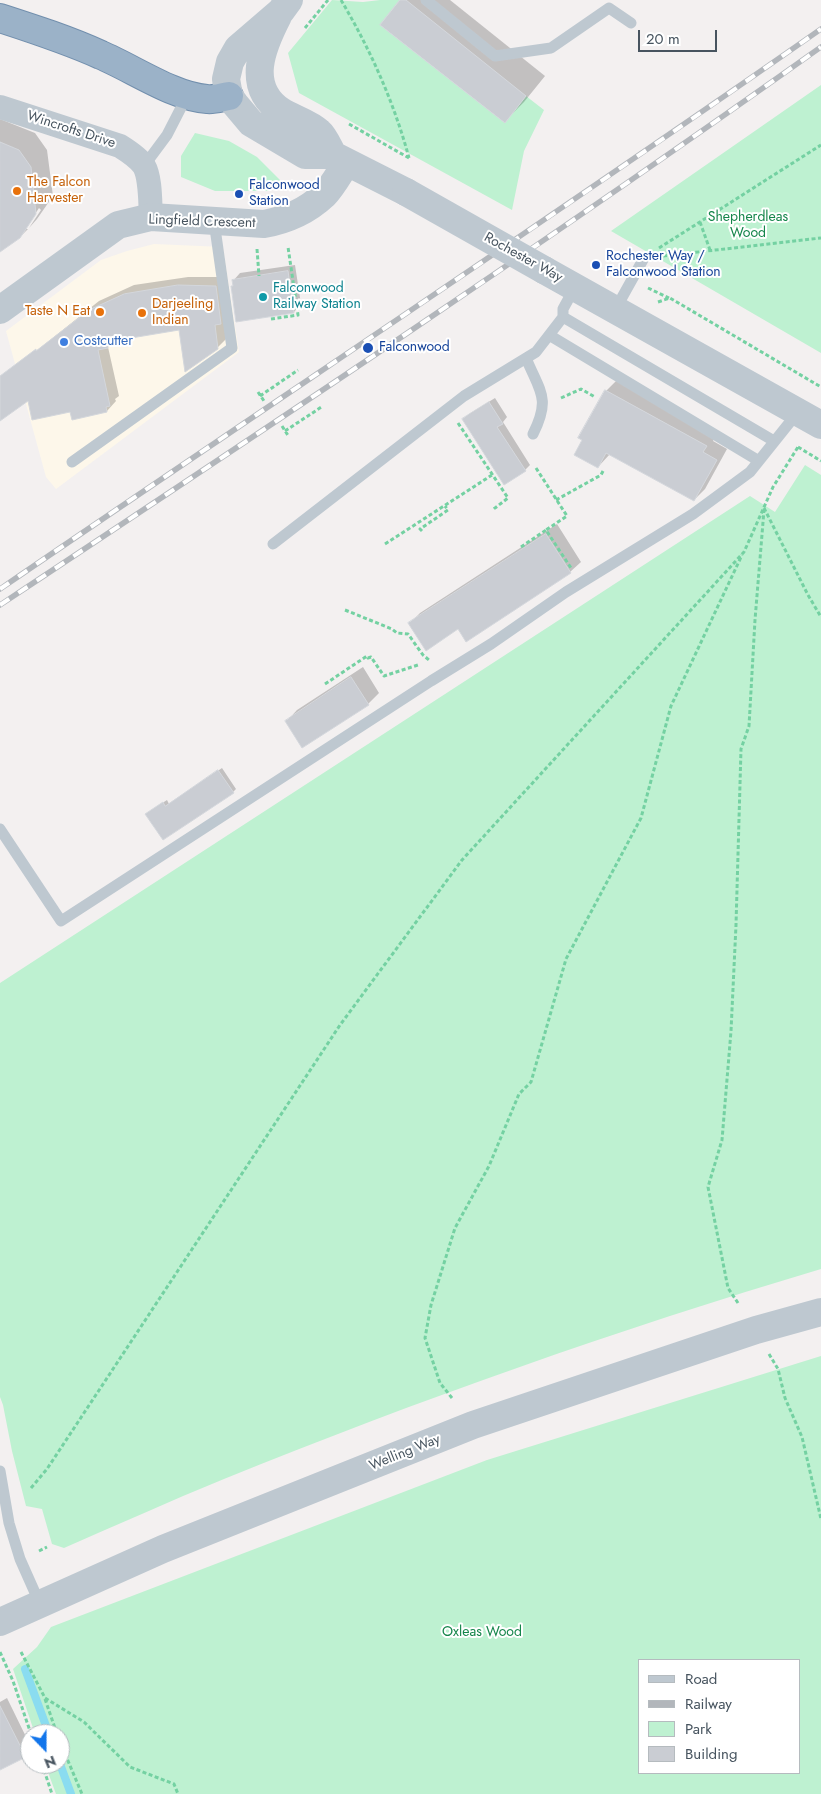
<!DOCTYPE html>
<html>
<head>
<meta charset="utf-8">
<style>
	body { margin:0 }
	#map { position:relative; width:821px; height:1794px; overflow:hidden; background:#f3f0f0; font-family:Jost,sans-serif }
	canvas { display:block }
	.legend { position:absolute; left:638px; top:1659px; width:162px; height:115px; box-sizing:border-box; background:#fff; border:1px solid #b5bbbf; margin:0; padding:6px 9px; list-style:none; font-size:15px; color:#47545f }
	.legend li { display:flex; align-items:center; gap:10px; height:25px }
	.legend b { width:25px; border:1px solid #b5bbbf }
	.north { position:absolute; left:20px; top:1724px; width:50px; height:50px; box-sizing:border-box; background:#fff; border:1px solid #b5bbbf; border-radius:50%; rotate:158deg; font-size:14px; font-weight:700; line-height:20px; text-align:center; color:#47545f }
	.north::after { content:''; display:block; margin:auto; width:18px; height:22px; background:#1275eb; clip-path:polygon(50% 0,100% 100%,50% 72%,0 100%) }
	.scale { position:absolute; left:638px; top:30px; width:79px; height:22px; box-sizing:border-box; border:2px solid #47545f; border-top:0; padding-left:6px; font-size:15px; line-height:18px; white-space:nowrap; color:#47545f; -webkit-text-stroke:4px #fff; paint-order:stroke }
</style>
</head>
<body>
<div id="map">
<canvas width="821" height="1794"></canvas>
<ul class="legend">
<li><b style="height:6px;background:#bec8d0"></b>Road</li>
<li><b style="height:6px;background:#b2b6bb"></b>Railway</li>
<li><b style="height:14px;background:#bef1d1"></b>Park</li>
<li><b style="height:14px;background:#cacdd3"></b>Building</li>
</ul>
<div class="north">N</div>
<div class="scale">20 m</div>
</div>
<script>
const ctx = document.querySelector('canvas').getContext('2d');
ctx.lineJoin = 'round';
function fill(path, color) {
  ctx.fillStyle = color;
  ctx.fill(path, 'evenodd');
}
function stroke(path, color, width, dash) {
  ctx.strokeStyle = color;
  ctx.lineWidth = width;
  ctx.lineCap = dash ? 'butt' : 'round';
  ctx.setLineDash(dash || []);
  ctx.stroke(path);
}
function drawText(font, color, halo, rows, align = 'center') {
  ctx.font = font + ' Jost,sans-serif';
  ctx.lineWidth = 4;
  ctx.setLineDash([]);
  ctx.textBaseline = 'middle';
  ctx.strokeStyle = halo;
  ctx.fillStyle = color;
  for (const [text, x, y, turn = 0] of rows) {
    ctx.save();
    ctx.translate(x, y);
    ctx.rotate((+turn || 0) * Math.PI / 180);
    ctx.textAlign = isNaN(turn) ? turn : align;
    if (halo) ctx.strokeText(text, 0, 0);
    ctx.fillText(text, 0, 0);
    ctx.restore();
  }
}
fill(new Path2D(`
	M154 244 223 247 239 352 56 489 46 477 6 331 101 260 127 251Z`), '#fdf7ea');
fill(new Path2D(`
	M332 0 363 2 380 0H400L380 25 505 123 526 96 544 110 524 151 512 210 299 93 288 53Z
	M821 85V353L611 231Z
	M195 133 229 141 257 157 282 182 269 191H215L181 177V156Z
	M805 465 821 475V1269C619 1329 419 1400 224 1479 170 1501 117 1525 64 1548L52 1544 42 1509 26 1506 12 1451 3 1405 0 1397V983L750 496 775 512Z
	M821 1356V1794H56L45 1764H60V1734H35L13 1669 37 1647 51 1627 487 1460ZM800 1660V1773H640V1660Z`), '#bef1d1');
fill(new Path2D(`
	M401 0H450L545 76 524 102 505 121Z
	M0 119 35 133 47 150 53 196 37 219 29 228 41 210 39 208 25 229H28L20 237 0 251Z
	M295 265 301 304 294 312 232 287 234 285 233 281 240 273Z
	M188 277H224L226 339 217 348 180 328 115 339 108 347 119 396 115 399 116 401 107 411 73 418 71 410 29 399 0 420V380L99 301 134 285Z
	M617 380 716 435 713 441 727 449 705 489 694 500 610 454 598 467 606 391Z
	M495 398 507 417 503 422 530 465 525 470 463 419 469 414Z
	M557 524 581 562 570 572 458 628 409 624 420 613Z
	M363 667 379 693 368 704 302 747 286 722 297 710Z
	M222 768 236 789 233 792 150 811 167 800 169 804Z
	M7 1698 30 1745V1751L25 1756 0 1769V1702Z`), '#0003');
stroke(new Path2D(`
	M25 1669 49 1734
	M60 1764 71 1794`), '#8adcf0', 8);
const building = new Path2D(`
	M400 0H406L526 96 505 123 380 25Z
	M0 142 19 150 31 167 36 214 20 238 0 252Z
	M288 271 294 313 236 322 231 286H233L232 280Z
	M178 285 216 286 221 324 215 325 218 349 185 372 179 330 107 342 108 348 98 350 110 406 106 407 107 412 72 420 70 412 32 420 28 401 0 421V376L36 349V351L89 310 124 294Z
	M605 390 707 446 703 452 717 460 694 501 606 453 598 468 574 455 582 440 578 438Z
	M489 402 503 424 497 427 526 471 504 485 462 419Z
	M546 534 571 573 466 642 458 629 426 651 408 623Z
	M351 677 369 705 302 748 285 721Z
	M218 770 234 793 163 840 145 814 163 802 165 806Z
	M0 1706 26 1757 0 1770Z`);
fill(building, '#cacdd3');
stroke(building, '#d4d7dc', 1);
const trunk = new Path2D(`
	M0 18C34 29 68 40 101 55 132 68 174 97 207 99 214 100 222 97 229 96`);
stroke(trunk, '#728fad', 30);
stroke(new Path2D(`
	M341 0C370 49 394 102 409 158
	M305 28 328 0
	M349 124 409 158
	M700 222 710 250
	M659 248 821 145
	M257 249 259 276
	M663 256 821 238
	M648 288 669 298
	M658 302 670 298 821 387
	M271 319 298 315 288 247
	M258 392 264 401
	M260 396 298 370
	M561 398 581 389 595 397
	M458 423 508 498 495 508 493 505
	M282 426 289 437
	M285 431 323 406
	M798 447 821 461
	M536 468 567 516 546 530 571 568
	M556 500 601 475 604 469
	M764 508 808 595 821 617
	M422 531 420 529 448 510 445 506
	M385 544 492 475
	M521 547 546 530
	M345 610 392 629 397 633 408 634 423 655 429 660
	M325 684 367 656 368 658 371 657 384 676 418 665
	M738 1303 728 1288 708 1187 722 1140 731 1031 736 925 741 749 749 726 755 620 764 510
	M769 1354 778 1369 785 1398 802 1437 821 1519
	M452 1398 440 1383 425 1338 431 1305 455 1228 489 1166 519 1094 531 1082 566 959 641 818 671 706 742 555
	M31 1488 47 1469 340 1025 462 860 744 552 773 487 798 447
	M39 1551 47 1547
	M0 1652 13 1681 31 1734
	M21 1652 45 1698 84 1722 130 1767 174 1784 178 1794
	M45 1699 57 1734
	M60 1742 82 1794
	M42 1764 52 1794`), '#74d1a2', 3, [4, 2.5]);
stroke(new Path2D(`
	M426 0 495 56 551 48 609 8 631 23
	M144 166 167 135 187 96
	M615 310 644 258
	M563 317 774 441
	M549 335 759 461
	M526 358C540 392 551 398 533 434
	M72 462 232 348 214 221
	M273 544 464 396 536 352 563 317V309L575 287
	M0 829 61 921 431 681 491 644 566 592 693 514 750 472 798 412
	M0 1471 9 1523 20 1559 40 1604`), '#bec8d0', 11);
stroke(new Path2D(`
	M0 107 120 146C128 151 139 158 144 166 151 178 150 204 151 217`), '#bec8d0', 24);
stroke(new Path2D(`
	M289 0 281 11 238 48 230 62 226 79 229 96 235 104 251 123 305 155H333L406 192
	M278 16C262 47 245 87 281 111 292 118 310 123 319 132 325 137 329 148 333 155
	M544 270 821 425
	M0 310 118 225 151 217 264 224C286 220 307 211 324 195 333 186 340 172 347 162
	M0 1622 163 1549 473 1425 756 1330 821 1312`), '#bec8d0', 28);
stroke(trunk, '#9bb2c8', 28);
const rail = new Path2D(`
	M0 589C273 402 550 219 821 29
	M0 605C276 422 551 239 821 47`);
stroke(rail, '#b2b6bb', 5.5);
stroke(rail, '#fff', 4, [11]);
stroke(new Path2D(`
	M406 192 544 270`), '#bec8d0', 28);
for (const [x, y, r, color] of [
	[17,191,5,"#e8710a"],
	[239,194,5,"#1a4fb4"],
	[596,265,5,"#1a4fb4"],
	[263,297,5,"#0f9aa8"],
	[100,312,5,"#e8710a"],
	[142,313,5,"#e8710a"],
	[64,342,5,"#3f7fe0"],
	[368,348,6,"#1a4fb4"]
]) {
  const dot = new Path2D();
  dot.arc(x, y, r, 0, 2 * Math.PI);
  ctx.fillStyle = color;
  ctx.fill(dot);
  stroke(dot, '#fff', 2);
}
drawText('14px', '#47545f', '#fff', [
	["Wincrofts Drive",71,130,18],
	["Lingfield Crescent",202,222,2],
	["Rochester Way",523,258,29],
	["Welling Way",405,1453,-22]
]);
drawText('14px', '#c56008', '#fff', [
	["The Falcon",27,183],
	["Harvester",27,199],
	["Darjeeling",152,305],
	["Indian",152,321],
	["Taste N Eat",90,312,"right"]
], 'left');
drawText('14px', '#164399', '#fff', [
	["Falconwood",249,186],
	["Station",249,202],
	["Rochester Way /",606,257],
	["Falconwood Station",606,273],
	["Falconwood",379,348]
], 'left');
drawText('14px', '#14854a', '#fff', [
	["Shepherdleas",748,218],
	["Wood",748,234],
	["Oxleas Wood",482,1633]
]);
drawText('14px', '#0d838f', '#fff', [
	["Falconwood",273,289],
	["Railway Station",273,305]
], 'left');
drawText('14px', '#366cbe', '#fff', [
	["Costcutter",74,342]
], 'left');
</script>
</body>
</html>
